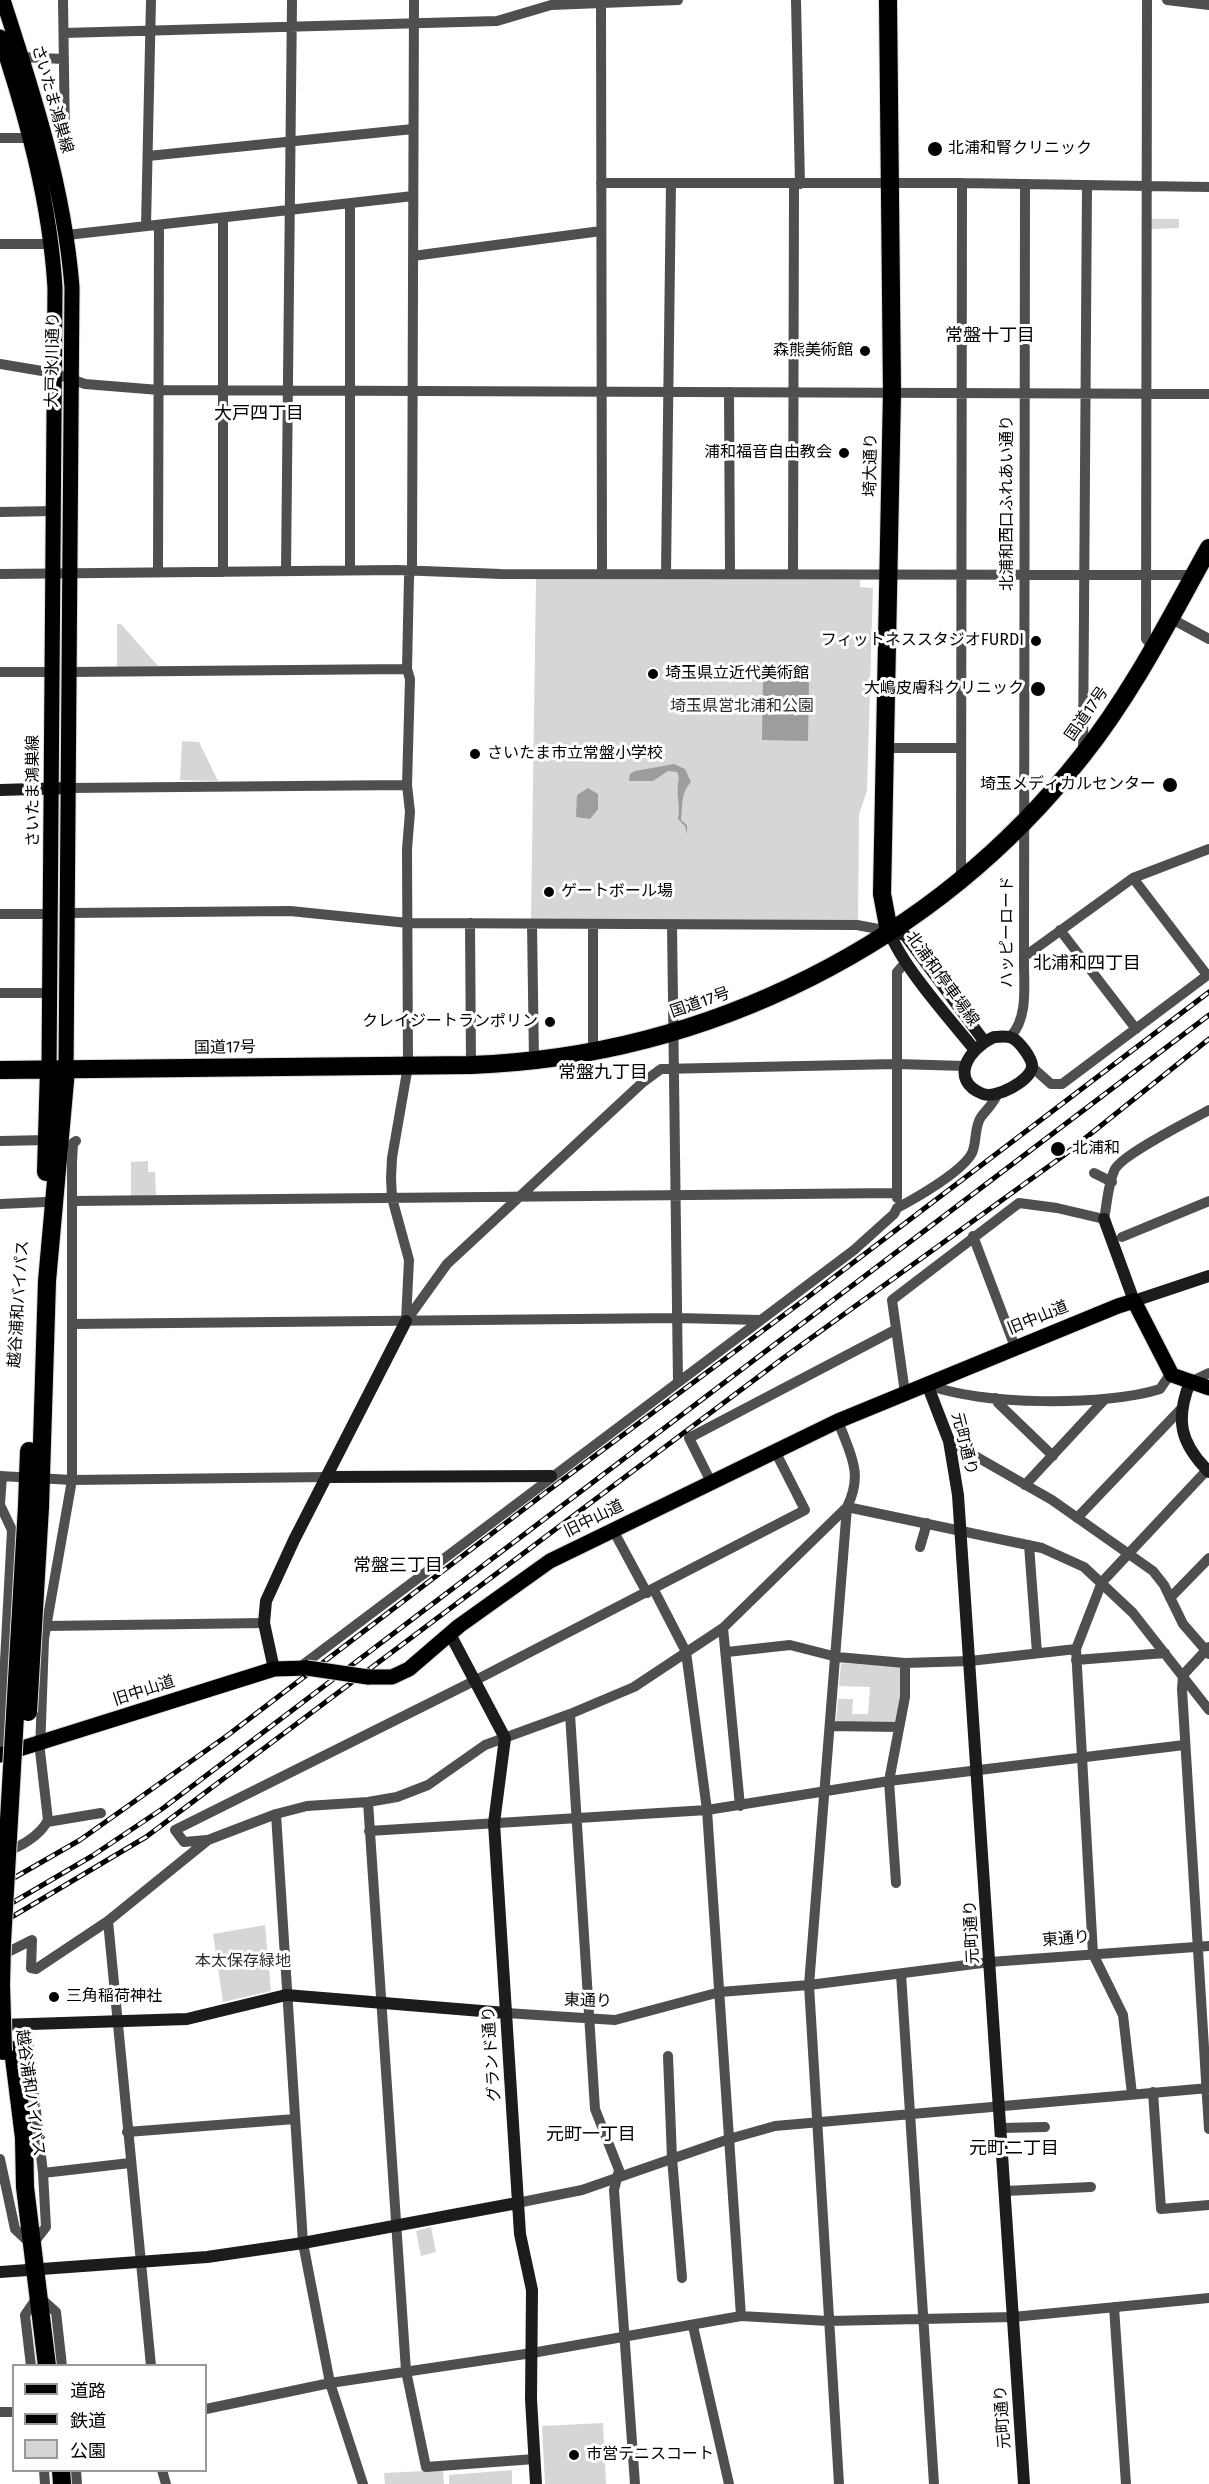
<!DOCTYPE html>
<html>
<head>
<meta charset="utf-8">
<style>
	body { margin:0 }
	#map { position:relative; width:1209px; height:2484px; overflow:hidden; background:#fff; font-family:"Fira Sans","Noto Sans JP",sans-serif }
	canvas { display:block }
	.legend { position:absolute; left:12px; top:2364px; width:195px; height:108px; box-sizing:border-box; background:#fff; border:2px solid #999; margin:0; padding:8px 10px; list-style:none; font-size:18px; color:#000 }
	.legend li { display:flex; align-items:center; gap:12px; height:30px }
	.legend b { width:30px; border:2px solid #999 }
</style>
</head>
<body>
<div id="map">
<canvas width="1209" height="2484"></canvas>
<ul class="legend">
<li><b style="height:8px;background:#000"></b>道路</li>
<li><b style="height:8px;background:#000"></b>鉄道</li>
<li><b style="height:16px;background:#d6d6d6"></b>公園</li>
</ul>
</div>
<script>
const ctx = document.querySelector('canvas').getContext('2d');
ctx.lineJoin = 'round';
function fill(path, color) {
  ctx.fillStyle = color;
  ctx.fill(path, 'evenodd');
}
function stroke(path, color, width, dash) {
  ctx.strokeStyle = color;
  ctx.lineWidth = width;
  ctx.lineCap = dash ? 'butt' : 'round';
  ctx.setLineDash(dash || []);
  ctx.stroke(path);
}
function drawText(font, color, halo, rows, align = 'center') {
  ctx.font = font + ' "Fira Sans","Noto Sans JP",sans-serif';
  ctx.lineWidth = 6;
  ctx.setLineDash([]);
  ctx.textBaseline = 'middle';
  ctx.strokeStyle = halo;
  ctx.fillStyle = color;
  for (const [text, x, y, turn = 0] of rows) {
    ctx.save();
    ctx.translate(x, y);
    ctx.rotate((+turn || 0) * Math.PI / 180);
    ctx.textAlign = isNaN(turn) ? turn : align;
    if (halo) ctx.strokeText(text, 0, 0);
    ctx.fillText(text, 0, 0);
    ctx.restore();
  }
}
fill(new Path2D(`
	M1151 219H1179V228L1151 229Z
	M536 579 860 580V587L873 588 867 791 859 814 858 923 531 921Z
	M117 624H121L158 666 117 667Z
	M182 741 199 742 218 781 180 780Z
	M148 1161V1172H155L156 1195 131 1196V1162Z
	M841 1663 902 1667V1697L896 1724 836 1723 838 1699H853L852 1714H868L870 1687 839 1686Z
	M265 1925 271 1991 223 2002 213 1934Z
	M431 2227 436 2252 421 2256 416 2231Z
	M603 2423 606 2484H545L542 2426Z
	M443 2470 444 2484H385L384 2473Z
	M512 2470V2484H449V2475Z`), '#d6d6d6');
fill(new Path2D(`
	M763 676 809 677 808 741 762 740Z
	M674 764 685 769 691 782C680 794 683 806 681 820L687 825V834L685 826 678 819C681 804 675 793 679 778L677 772 668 771 653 781H629L630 774 635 771Z
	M588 788 598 794V809L590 819 576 817 577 795Z`), '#9d9d9d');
const primary = new Path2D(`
	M3 0C34 95 64 188 72 287L66 1070
	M0 37C27 118 50 203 55 288L49 1070
	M368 1677H392L409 1669 459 1626 550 1561 838 1421 1118 1306 1134 1301 1172 1375 1209 1388
	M0 1755 274 1669 307 1668`);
const highway = new Path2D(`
	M888 0 892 392 882 894 889 931
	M0 1070 471 1065C709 1056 935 943 1082 756 1133 692 1170 618 1209 548
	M46 1172 49 1070
	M27 1506 29 1451
	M40 1507 47 1281 66 1070
	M13 2050 24 2138 25 2187 47 2366
	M61 2470 62 2484`);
stroke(primary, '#dbdbdb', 17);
stroke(highway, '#dbdbdb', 20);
stroke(new Path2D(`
	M63 0 65 138
	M796 0 800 184
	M1147 0 1146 639 1153 648
	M1167 0 1209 5
	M601 3 602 574
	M64 33 497 21 551 5 678 0
	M22 57 63 59
	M0 138H29
	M148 156 413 129
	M601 183H962L1209 187
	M350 204V570
	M146 226 151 0
	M67 235 413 196
	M0 244H52
	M413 256 601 231
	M0 364 54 373 85 384 159 390 1209 394
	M729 392 730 573
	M0 512 54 511
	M286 570 292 0
	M158 572 159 225
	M223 572V218
	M666 573 671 183
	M0 574 397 570 501 574 1194 575
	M793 574 794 184
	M1170 618 1209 639
	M0 672H53
	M70 672 407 669
	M886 748H960
	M1083 753 1087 186
	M69 788 407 785
	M1133 878 1207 975
	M961 879 962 183
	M68 913 290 911 408 923 857 925 889 931
	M0 914H51
	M470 923 471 1065
	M532 924 534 1061
	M593 925V1051
	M672 925 678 1382
	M1060 930 1136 1029
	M1024 954H1028L1133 878 1209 849
	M0 993H50
	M1010 1037C1030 1017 1023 980 1024 954L1025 184
	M1032 1067 1051 1084H1062L1209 974
	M0 1141 47 1140
	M76 1141 73 1143 72 1162V1480L328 1477
	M1094 1173 1112 1182
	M897 1198V972L906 962
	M72 1201 896 1193
	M0 1204 45 1202
	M973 1236 1015 1347
	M1122 1237 1209 1201
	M406 1321 409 1260 392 1198 391 1178 392 1158 408 1066 407 849 410 812 407 785 410 679 407 669 409 577 412 566 414 0
	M406 1321 447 1264 642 1083 661 1069 897 1064 965 1066
	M73 1324 677 1318 760 1320
	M1190 1382 1209 1373
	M927 1384C977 1406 1108 1406 1160 1389L1171 1373
	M905 1393 892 1300 1019 1203 1057 1208 1104 1219C1107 1204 1108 1183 1115 1169 1123 1154 1191 1120 1209 1110
	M996 1398 998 1403 1053 1456
	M838 1421C850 1454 864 1473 847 1507L809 1985 839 2484
	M949 1441 1052 1500 1153 1571 1164 1585 1183 1624 1209 1654
	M0 1476 72 1480 44 1639 40 1751 48 1820C40 1836 20 1847 5 1852
	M711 1482 689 1438 895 1330
	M1025 1485 1104 1400
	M0 1504 2 1476
	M0 1505 12 1530 0 1755
	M1077 1518 1180 1410
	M613 1530 647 1593
	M1029 1545 1037 1653
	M920 1547 927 1523
	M654 1590 686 1652 707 1810 741 2316
	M1170 1598 1209 1558
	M46 1626 264 1623
	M723 1628 740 1806
	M1209 1647 1183 1675 1182 1689 1209 2129
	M727 1652 790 1645 837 1657 905 1663 970 1661 1076 1649
	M1076 1660 1165 1653
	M300 1667 854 1250 894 1214 897 1208C916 1198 962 1172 972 1153 977 1142 974 1127 981 1117 987 1109 993 1104 997 1095
	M570 1714 595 2109 619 2170 614 2190 635 2484
	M830 1726 899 1727
	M368 1802 406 2371 426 2467 535 2459
	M276 1814 303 2243 330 2383 363 2484
	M47 1822 101 1813
	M369 1831 707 1810 889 1781 1184 1745
	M207 1840 184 1842 175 1830 476 1680 805 1510 775 1451
	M896 1883 889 1781 905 1697V1663
	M108 1921 151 2366
	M0 1956 32 1940 31 1968 36 1969 108 1921 208 1840 276 1814 307 1806 368 1802 397 1797 428 1785 485 1745 570 1714 634 1687 723 1628 847 1507 1042 1548 1084 1567 1133 1613 1209 1710
	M901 1974 934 2484
	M506 2013 615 2020 720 1992 809 1985 990 1962 1209 1946
	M668 2056 672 2158 682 2278
	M1153 2092 1161 2209 1209 2205
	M1132 2094 1123 2015 1093 1954 1076 1649 1102 1582 1209 1468
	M1001 2128 1045 2127
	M127 2132 295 2119
	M0 2159 15 2229 32 2245 46 2227 43 2173 26 2024
	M43 2173 130 2163
	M1005 2191 1091 2187
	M517 2203 582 2190 729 2139 775 2126 1209 2088
	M1114 2307 1126 2484
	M693 2326 729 2484
	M31 2366 25 2315 38 2296 56 2312 62 2366
	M206 2409 330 2383 532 2353 741 2316 828 2321 1013 2317 1209 2298
	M0 2412H14
	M44 2470 45 2484
	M76 2470 77 2484
	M162 2470 166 2484`), '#4f4f4f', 10);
stroke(new Path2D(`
	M0 790 69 788
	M889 931 905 935 984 1041
	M889 931C902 966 949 1018 974 1049
	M994 1037C1000 1037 1006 1035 1012 1038 1019 1041 1033 1059 1032 1067 1030 1081 996 1099 983 1094 948 1080 969 1048 994 1037Z
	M1104 1219 1134 1301 1209 1276
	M1190 1382C1175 1420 1180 1443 1209 1472
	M927 1384 949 1441 958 1495 1024 2484
	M328 1477 551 1476
	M450 1634 505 1738 494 1823 520 2234 532 2290 531 2399 536 2484
	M274 1669 264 1623 266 1601 294 1540 406 1321
	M0 2025 187 2019 286 1995 506 2013
	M0 2272 207 2257 303 2243 517 2203`), '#1c1c1c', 12);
stroke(primary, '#000', 15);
stroke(highway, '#000', 18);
const rail = new Path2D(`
	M0 1886 80 1840 228 1735 545 1493 808 1297 1209 992
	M0 1910 92 1856 162 1809 1209 1015
	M0 1924 146 1837 782 1359 1063 1156 1209 1039`);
stroke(rail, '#000', 5);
stroke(rail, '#fff', 3, [9]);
const primaryBridge = new Path2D(`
	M307 1668 368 1677`);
const highwayBridge = new Path2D(`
	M28 1712 40 1507
	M3 2051 1 1985 2 1942 27 1506`);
stroke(primaryBridge, '#dbdbdb', 17, []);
stroke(highwayBridge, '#dbdbdb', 20, []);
stroke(primaryBridge, '#000', 15);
stroke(highwayBridge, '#000', 18);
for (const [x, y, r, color] of [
	[935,149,8,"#000"],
	[865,351,6,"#000"],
	[844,453,6,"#000"],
	[1036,641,6,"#000"],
	[653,674,6,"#000"],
	[1038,689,8,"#000"],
	[475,754,6,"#000"],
	[1170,785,8,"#000"],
	[549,892,6,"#000"],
	[550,1022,6,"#000"],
	[1058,1149,8,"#000"],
	[54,1997,6,"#000"],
	[574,2455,6,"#000"]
]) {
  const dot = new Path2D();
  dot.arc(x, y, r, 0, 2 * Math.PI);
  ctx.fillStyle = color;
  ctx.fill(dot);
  stroke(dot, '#fff', 2);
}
drawText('16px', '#000', '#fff', [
	["さいたま鴻巣線",52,99,74],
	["大戸氷川通り",53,360,-89],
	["埼大通り",871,465,-89],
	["北浦和西口ふれあい通り",1008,503,-90],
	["国道17号",1087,714,-55],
	["さいたま鴻巣線",34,791,-90],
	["ハッピーロード",1008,932,-90],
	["北浦和停車場線",942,979,54],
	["国道17号",700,1003,-19],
	["国道17号",225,1048,-1],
	["越谷浦和バイパス",19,1304,-86],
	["旧中山道",1038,1318,-22],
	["元町通り",964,1444,76],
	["旧中山道",594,1519,-26],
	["旧中山道",144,1691,-18],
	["元町通り",972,1932,-93],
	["東通り",1066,1939,-5],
	["東通り",588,2001,2],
	["グランド通り",492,2054,-94],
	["越谷浦和バイパス",30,2093,82],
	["元町通り",1003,2417,-94]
]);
drawText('16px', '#000', '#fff', [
	["北浦和腎クリニック",948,149],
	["森熊美術館",853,351,"right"],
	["浦和福音自由教会",832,453,"right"],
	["フィットネススタジオFURDI",1024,641,"right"],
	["埼玉県立近代美術館",665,674],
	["大嶋皮膚科クリニック",1024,689,"right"],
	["さいたま市立常盤小学校",487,754],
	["埼玉メディカルセンター",1156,785,"right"],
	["ゲートボール場",561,892],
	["クレイジートランポリン",538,1022,"right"],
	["北浦和",1072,1149],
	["三角稲荷神社",66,1997],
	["市営テニスコート",586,2455]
], 'left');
drawText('16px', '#2d2d2d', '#fff', [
	["埼玉県営北浦和公園",742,707],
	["本太保存緑地",243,1962]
]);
drawText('18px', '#000', '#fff', [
	["常盤十丁目",990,336],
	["大戸四丁目",259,414],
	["北浦和四丁目",1087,964],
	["常盤九丁目",603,1073],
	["常盤三丁目",398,1566],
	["元町一丁目",591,2135],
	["元町二丁目",1014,2149]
]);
</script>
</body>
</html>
